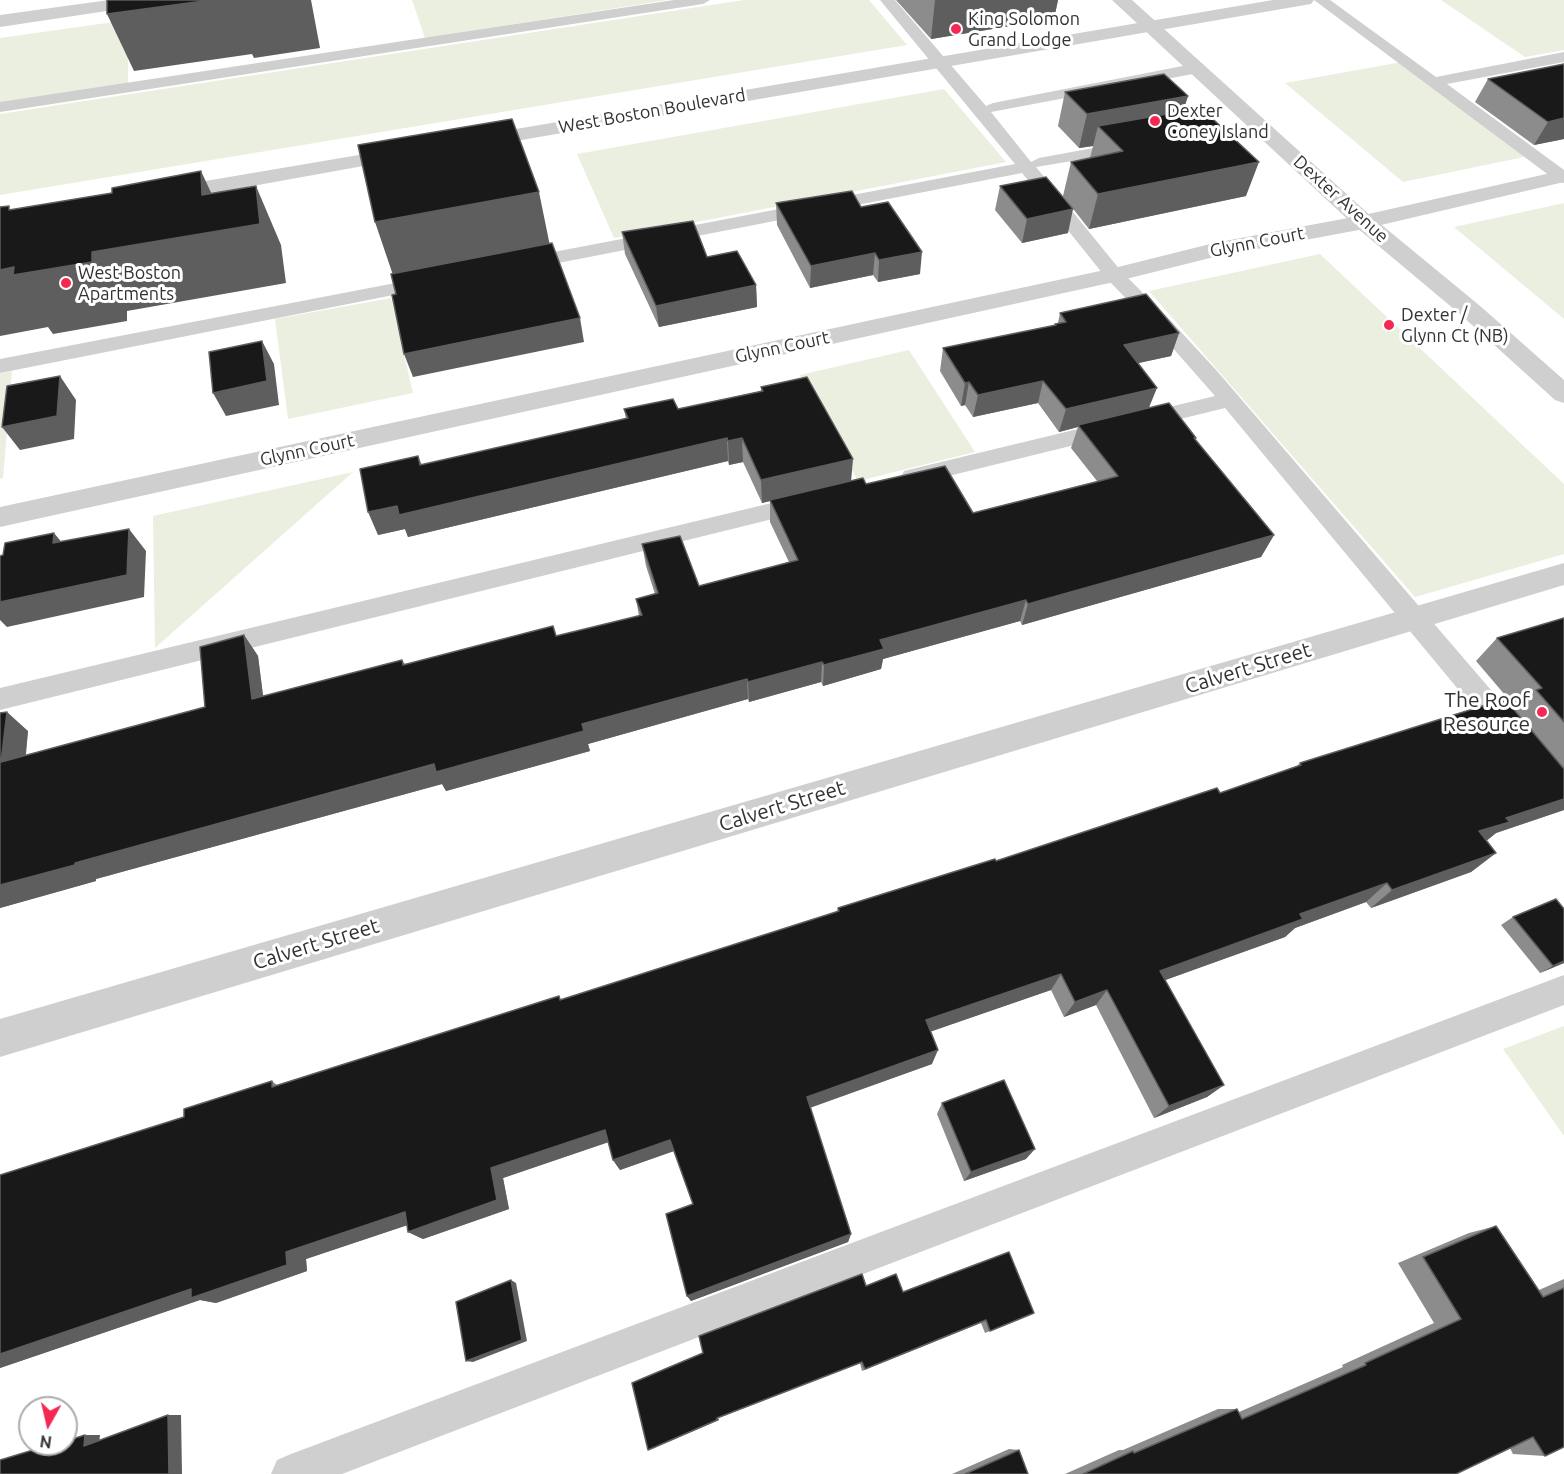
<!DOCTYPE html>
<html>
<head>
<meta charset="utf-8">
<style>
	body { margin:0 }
	#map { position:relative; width:1564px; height:1474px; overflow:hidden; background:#fff; font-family:Ubuntu,sans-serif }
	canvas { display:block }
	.north { position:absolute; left:18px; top:1396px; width:60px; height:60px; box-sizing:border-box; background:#fff; border:2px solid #adadad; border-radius:50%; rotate:188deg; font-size:16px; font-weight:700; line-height:24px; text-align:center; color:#323232 }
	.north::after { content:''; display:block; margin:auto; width:21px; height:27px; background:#f42853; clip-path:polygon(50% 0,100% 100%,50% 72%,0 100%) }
</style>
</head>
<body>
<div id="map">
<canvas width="1564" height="1474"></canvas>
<div class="north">N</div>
</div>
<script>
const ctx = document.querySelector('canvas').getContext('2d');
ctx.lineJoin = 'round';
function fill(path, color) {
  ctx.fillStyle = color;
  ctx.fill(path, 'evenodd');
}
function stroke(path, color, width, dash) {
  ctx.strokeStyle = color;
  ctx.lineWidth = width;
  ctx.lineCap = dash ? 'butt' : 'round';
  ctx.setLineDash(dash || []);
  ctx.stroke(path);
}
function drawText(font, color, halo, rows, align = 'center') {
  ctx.font = font + ' Ubuntu,sans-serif';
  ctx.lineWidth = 6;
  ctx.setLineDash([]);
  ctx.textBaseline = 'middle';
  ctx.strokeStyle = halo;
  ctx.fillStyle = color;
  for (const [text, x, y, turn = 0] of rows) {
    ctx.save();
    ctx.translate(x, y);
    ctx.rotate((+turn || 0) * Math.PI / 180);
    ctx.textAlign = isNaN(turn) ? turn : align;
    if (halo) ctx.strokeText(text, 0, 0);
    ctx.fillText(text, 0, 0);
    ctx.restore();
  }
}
fill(new Path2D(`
	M412 0H668L425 38Z
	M744 0H869L907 45 0 195V114Z
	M1441 0H1564V50L1525 57Z
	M128 20V84L0 103V38Z
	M1402 62 1529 156 1403 182 1285 83Z
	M944 89 1006 162 614 238 577 154Z
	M1564 203V319L1454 227Z
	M1320 254 1564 484V554L1415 597 1149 291Z
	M391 298 413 393 288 419 275 319Z
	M909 350 975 452 858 481 800 375Z
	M12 371 3 478 0 479V373Z
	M353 472 155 648 153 516Z
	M1564 1026V1136L1503 1049Z`), '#eaefdf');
fill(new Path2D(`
	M674 0H710L703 4 0 112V102Z
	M880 0H895L986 106 993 103 1198 63 1204 65 1206 68 1204 71 1198 73 991 112 1031 162 1039 158 1126 142 1132 143 1135 147 1132 151 1036 167 1121 271 1170 320 1217 371 1521 725 1524 733 1521 741 1511 744 1501 741 1225 408 912 485 904 483 901 477 904 471 912 469 1215 396 1156 329 1107 279 1022 173 522 270 515 268 512 264 515 260 522 258 1015 164Z
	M1314 0H1330L1436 77 1564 52V62L1447 84 1564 170V183L1558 182Z
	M432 276 439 278 442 282 439 286 0 373V359Z
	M805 495 813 497 817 503 813 509 0 710V688Z
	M1564 975V1005L342 1474H271L277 1460 291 1454Z`), '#cfcfcf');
fill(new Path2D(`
	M109 0H156L153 4 147 5 0 27V15Z
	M1273 0H1314L1311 4 1305 5 475 148 468 146 465 142 468 138 475 136Z
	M406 147 413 149 417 153 413 157 164 202 156 200 153 195 156 190 164 188Z
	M1564 170V182L1364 229 1214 257 1114 282 0 527V507L1114 268 1214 243 1364 215Z`), '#cfcfcf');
fill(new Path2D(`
	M1112 0H1132L1372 217 1479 305 1564 380V403L1555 400 1461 315 1356 227Z
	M1564 563V585L0 1057V1019Z`), '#cfcfcf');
fill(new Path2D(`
	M896 0H1058L1054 19 931 39Z
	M1564 64V139L1534 145 1475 102 1488 79Z
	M1065 92 1188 96 1183 111 1246 196 1089 229 1063 196 1071 162 1090 158 1093 146 1079 148 1058 126Z
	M1000 186 1068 233 1022 243 995 210Z
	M776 203 861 207 920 274 878 282 873 275 810 288 777 225Z
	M622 232 707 257 756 285 757 307 659 327 625 254Z
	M1060 313 1179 333 1171 356 1138 363 1149 408 1195 440 1274 535 1261 557 1022 625 1020 621 883 659 881 669 823 686 821 682 749 702 748 699 588 744 590 751 446 791 442 784 96 879V881L0 908V713L28 731 26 755 205 707 244 635 258 656 263 696 402 660 405 664 556 636 639 616 636 599 655 594 646 566 642 544 699 586 789 562 770 522V501L762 503 743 462 729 465 728 461 408 537 405 529 378 535 418 456 422 465 626 419 624 409H678L761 391V387L851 480 973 513 1097 481 1071 448 1078 427 1059 432 1038 403 973 417 965 405 961 406 940 371 943 348 1054 326 1055 324 1058 323Z
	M1564 618V810L1496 833 1486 841 1496 853 1471 872 1371 908 1366 902 1295 928 1285 937 1165 980 1224 1085 1207 1097 1154 1118 1096 1005 1064 1017 1051 990 931 1031 932 1064 810 1108 851 1234 848 1242 691 1301 687 1296 693 1204 674 1151 620 1170 613 1160 608 1142 503 1178 509 1209 423 1239 408 1232 407 1225 306 1259 307 1271 216 1303 200 1300 0 1368V1175L184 1117 272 1081 277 1085 559 996 561 1000 837 912 838 908 1220 793 1297 766 1300 763 1515 711 1517 709 1476 661 1497 638Z
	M1513 917 1564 963 1540 973 1501 925Z
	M942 1103 1026 1159 964 1181 937 1114Z
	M1496 1226 1539 1290 1564 1279V1447L1545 1456 1513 1454 1510 1448 1456 1474H1065L1119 1450H1123L1218 1409H1237L1239 1412 1343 1367 1342 1365 1434 1323 1398 1263 1469 1233Z
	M866 1286 1034 1313 985 1333 981 1323 862 1371 860 1363 718 1418 719 1420 652 1449Z
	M1009 1449 1019 1450 1028 1474H952Z`), '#8c8c8c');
fill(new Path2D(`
	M211 0H311L320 48 254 58 252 54 134 71 107 14Z
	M935 0H1058L1054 19 931 39Z
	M1188 96 1177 130 1098 126 1093 146 1079 148 1087 114Z
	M1564 118V139L1534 145 1548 122Z
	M1259 162 1246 196 1089 229 1098 194Z
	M201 171 228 229 256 186 281 245 286 283 127 311V321L53 334 48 327 0 336V270L92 252 202 195Z
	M539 192 551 251 395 281 375 222Z
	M1073 209 1068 233 1022 243 1027 219Z
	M922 252 920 274 878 282 879 260Z
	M875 253 873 275 810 288 811 266Z
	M756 285 757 307 659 327 656 306Z
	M580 318 584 342 413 377 404 354Z
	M1179 333 1171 356 1116 368 1124 345Z
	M262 341 274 364 279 405 226 416 213 393Z
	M60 376 76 400 74 439 20 450 2 427Z
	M1043 381 1038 403 973 417 978 395Z
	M969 382 965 405 961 406 965 383Z
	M1157 388 1148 410 1078 425V427L1059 432 1066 409Z
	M727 438 728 461 408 537 405 529 378 535 368 512 397 506Z
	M742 438 743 462 729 465 728 441Z
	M853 459 851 482 762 503 761 480Z
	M129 529 146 551 144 597 7 627 0 620V602Z
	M54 533 73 556 53 543Z
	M1274 535 1261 557 1022 625 1028 604Z
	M1026 600 1020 621 883 659 881 669 823 686 824 665 880 640Z
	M244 635 258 656 266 719 252 699Z
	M822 662 821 682 749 702 748 682Z
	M747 679 748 699 588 744 590 751 446 791 442 784 96 879V881L0 908V885L75 863Z
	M7 712 28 731 23 780 1 762Z
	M1564 799V810L1496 833 1485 842 1479 831 1506 818Z
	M1496 853 1471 872 1371 908 1392 890Z
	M1387 883 1366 902 1295 928 1285 937 1146 987 1160 971 1300 914Z
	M1564 961V963L1540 973 1553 966Z
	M1061 974 1051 990 921 1035 926 1020Z
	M1107 990 1096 1005 1064 1017 1075 1002Z
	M938 1050 932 1064 806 1109 807 1097Z
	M1224 1085 1207 1097 1154 1118 1169 1106Z
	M605 1130 612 1141 503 1178 509 1209 423 1239 408 1232 491 1168Z
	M670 1140 674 1151 620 1170 613 1160Z
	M1035 1149 1026 1159 964 1181 971 1172Z
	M405 1212 420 1221 306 1259 307 1271 216 1303 200 1300 0 1368V1354L286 1252Z
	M851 1234 848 1242 691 1301 687 1296Z
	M511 1280 516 1283 527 1341 473 1362 466 1361Z
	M862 1362 718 1418 719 1420 648 1450 717 1418Z
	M168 1415H181L182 1474H169Z
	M85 1435H100L99 1445 84 1446Z`), '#5e5e5e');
const building = new Path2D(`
	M107 0H211L107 14Z
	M1564 64V118L1548 122 1488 79Z
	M1164 74 1188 96 1087 114 1065 92Z
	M1201 108 1259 162 1098 194 1071 162 1123 151 1098 126Z
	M512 119 539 192 375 222 358 145Z
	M201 171 202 195 256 186 260 224 92 252V262L13 275 14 267 0 270V207L9 206V210L112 193V188Z
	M1046 177 1073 209 1027 219 1000 186Z
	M852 191 861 207 888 202 922 252 879 260 875 253 811 266 776 203Z
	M693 221 707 257 737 251 756 285 656 306 622 232Z
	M552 243 580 318 404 354 392 295 396 294 391 274Z
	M1146 294 1179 333 1124 345 1157 388 1066 409 1043 381 978 395 969 382 965 383 943 348 1056 325 1055 324 1066 322 1060 313Z
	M262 341 267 381 213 393 209 352Z
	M60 376 57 416 2 427 7 386Z
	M807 377 853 459 761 480 742 438 728 441 727 438 399 515 397 506 368 512 360 469 418 456 420 465 628 418 624 409 673 399 678 409 763 391 761 387Z
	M1169 403 1196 438H1194L1274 535 1028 604 1026 600 880 640 884 649 824 665 822 662 748 682 747 679 582 724 584 731 436 772 434 764 75 863V865L0 885V713L7 712 1 762 205 707 200 647 244 635 252 699 402 660 403 665 553 626 556 636 642 615 636 599 658 593 642 544 680 536 699 586 798 560 770 500 863 478 866 484 945 466 973 513 1096 482 1118 476 1078 425Z
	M129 529 127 575 0 602V556L3 555 5 543 54 533 53 543Z
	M1564 618V722L1536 690 1542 688 1497 638Z
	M1505 699 1564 769V799L1506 818 1510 822 1479 831 1496 853 1392 890 1387 883 1300 914 1303 919 1160 971 1224 1085 1169 1106 1107 990 1075 1002 1061 974 926 1020 938 1050 807 1097 851 1234 687 1296 666 1214 693 1204 670 1140 613 1160 605 1130 491 1168 497 1200 408 1232 405 1212 286 1252 287 1265 191 1298V1289L0 1354V1175L184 1117V1109L272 1081V1087L559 996 560 1000 839 911 838 908 995 859 996 861 1217 788 1220 793 1301 765 1300 763Z
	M1556 899 1564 909V961L1553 966 1513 917Z
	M1004 1080 1035 1149 971 1172 942 1103Z
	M1496 1226 1543 1297 1564 1288V1447L1545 1456 1533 1437 1456 1474H1083L1133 1451 1134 1453 1237 1409 1242 1419 1366 1365 1365 1363 1461 1319 1423 1257Z
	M1009 1252 1034 1313 990 1331 986 1320 865 1369 862 1362 717 1418V1420L648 1450 632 1383 703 1353 699 1336 862 1274 866 1286 896 1274 903 1292Z
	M511 1280 522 1340 466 1361 456 1302Z
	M168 1415 169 1474H0V1460L53 1444H66V1441L85 1435 84 1446Z
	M1019 1450 1028 1474H965Z`);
fill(building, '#191919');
stroke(building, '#5e5e5e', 1.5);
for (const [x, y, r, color] of [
	[956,29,6,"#f42853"],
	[1155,121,6,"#f42853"],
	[66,283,6,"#f42853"],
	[1389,325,6,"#f42853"],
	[1542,712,6,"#f42853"]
]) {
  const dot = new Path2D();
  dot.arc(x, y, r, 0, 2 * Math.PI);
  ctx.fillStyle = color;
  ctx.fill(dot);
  stroke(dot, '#fff', 2);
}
drawText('18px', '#323232', '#fff', [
	["King Solomon",968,19],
	["Grand Lodge",968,40],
	["Dexter",1167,111],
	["Coney Island",1167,132],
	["West Boston",78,273],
	["Apartments",78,294],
	["Dexter /",1401,315],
	["Glynn Ct (NB)",1401,336]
], 'left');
drawText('18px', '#323232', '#fff', [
	["West Boston Boulevard",652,111,-10],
	["Dexter Avenue",1341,199,42],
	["Glynn Court",1257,242,-11],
	["Glynn Court",782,347,-12],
	["Glynn Court",307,450,-12]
]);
drawText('21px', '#323232', '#fff', [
	["Calvert Street",1248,668,-17],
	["Calvert Street",782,806,-17],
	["Calvert Street",316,944,-17]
]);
drawText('21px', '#323232', '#fff', [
	["The Roof",1530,700],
	["Resource",1530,724]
], 'right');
</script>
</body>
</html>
